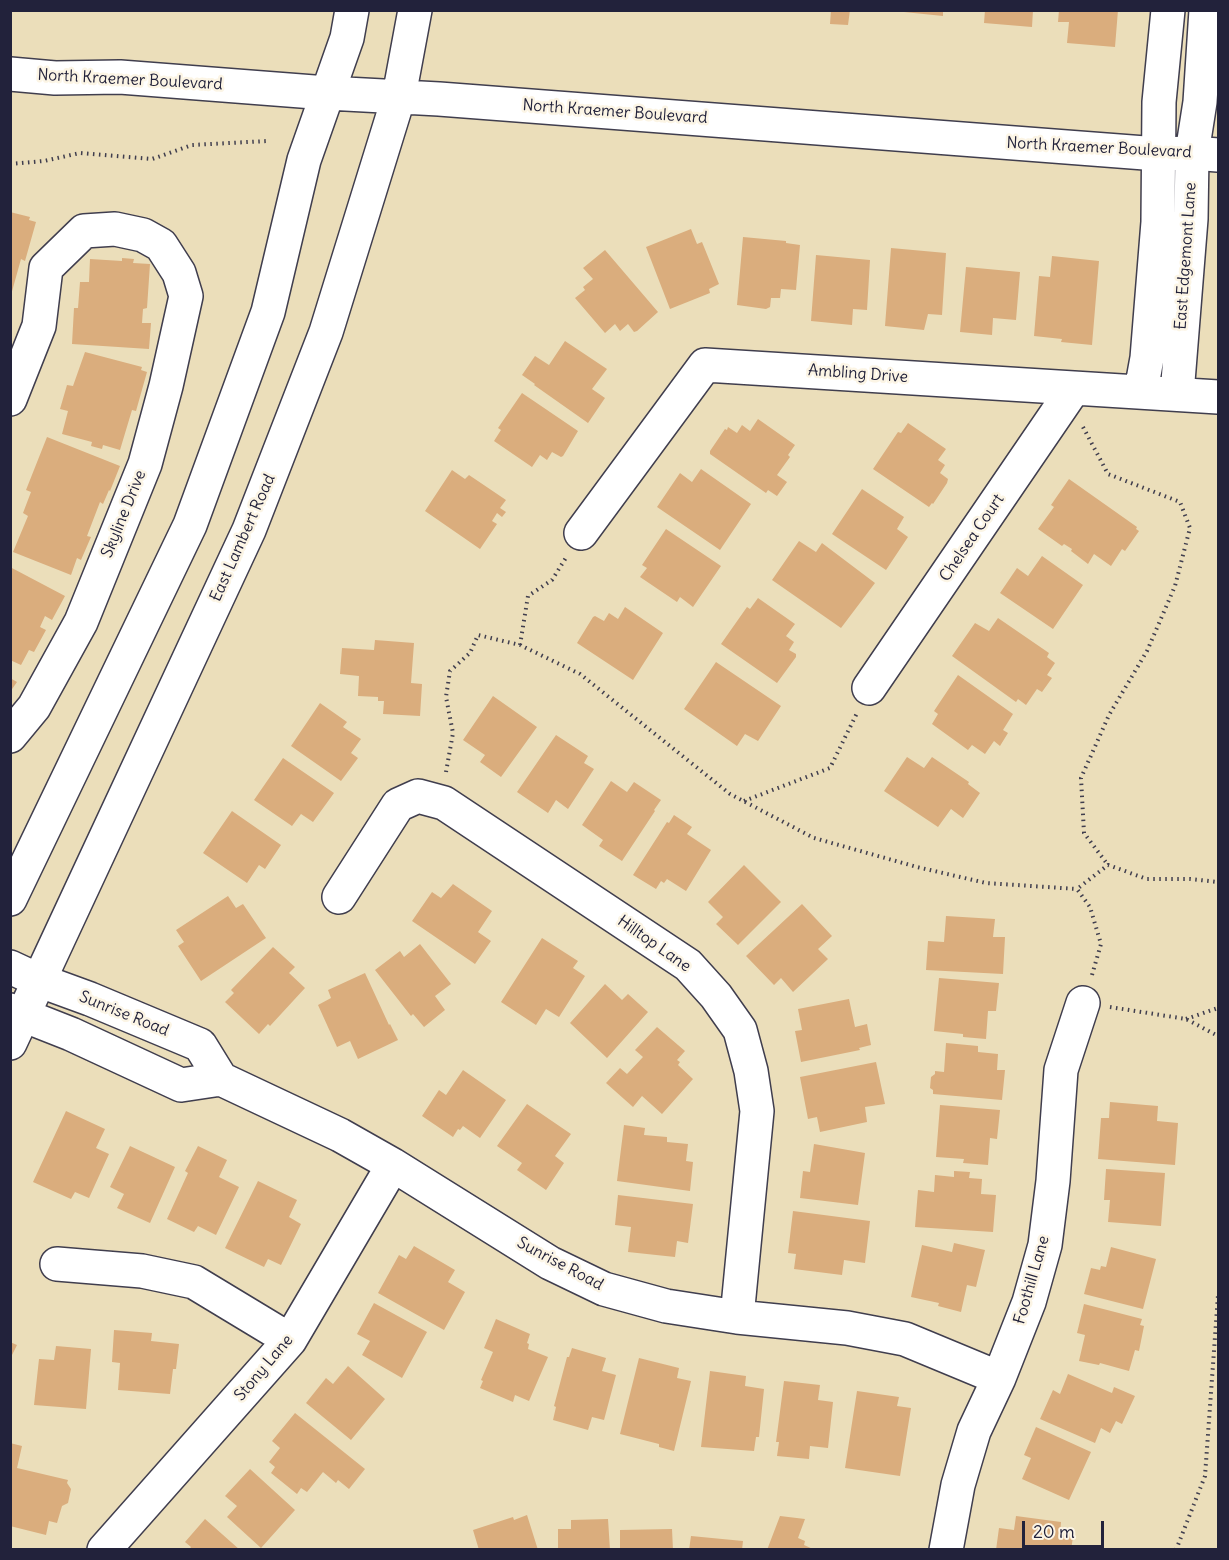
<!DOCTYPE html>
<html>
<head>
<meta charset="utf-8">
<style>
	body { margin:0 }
	#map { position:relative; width:1229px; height:1560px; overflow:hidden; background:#ebdeba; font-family:Delius,sans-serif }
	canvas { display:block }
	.frame { position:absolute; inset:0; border:12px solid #22223b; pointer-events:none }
	.scale { position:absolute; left:1022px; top:1521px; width:82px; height:27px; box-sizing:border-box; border:3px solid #22223b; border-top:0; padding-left:8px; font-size:18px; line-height:21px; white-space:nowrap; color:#22223b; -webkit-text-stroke:4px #fcf5e5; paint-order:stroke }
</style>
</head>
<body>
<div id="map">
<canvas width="1229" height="1560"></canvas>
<div class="frame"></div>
<div class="scale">20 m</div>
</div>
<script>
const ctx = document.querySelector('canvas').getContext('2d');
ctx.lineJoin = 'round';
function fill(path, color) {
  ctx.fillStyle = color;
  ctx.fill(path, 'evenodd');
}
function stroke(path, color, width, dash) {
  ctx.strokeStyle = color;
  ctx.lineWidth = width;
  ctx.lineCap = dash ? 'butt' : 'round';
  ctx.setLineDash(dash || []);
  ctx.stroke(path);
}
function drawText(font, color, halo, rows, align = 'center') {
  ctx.font = font + ' Delius,sans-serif';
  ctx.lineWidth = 5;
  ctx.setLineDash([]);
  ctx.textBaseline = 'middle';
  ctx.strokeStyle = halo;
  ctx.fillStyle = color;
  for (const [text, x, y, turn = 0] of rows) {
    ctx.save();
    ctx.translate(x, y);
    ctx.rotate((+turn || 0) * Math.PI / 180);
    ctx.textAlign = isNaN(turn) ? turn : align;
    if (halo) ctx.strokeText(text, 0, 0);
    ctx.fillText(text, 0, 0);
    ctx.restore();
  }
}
fill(new Path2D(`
	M831 10H850L848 25 830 24Z
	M904 10H943V16L904 12Z
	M985 10H1033L1032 27 984 23Z
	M1059 10H1118L1115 47 1067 43 1069 22H1058Z
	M10 212 30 217 29 220 36 222 25 261 21 259 11 295Z
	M691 229 697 244 702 242 719 284 709 289 710 293 670 309 646 247Z
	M743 237 786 241V243L800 245 796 290 781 289 780 298H771L770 307 766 309 737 305Z
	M891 248 946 253 942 315 928 314 924 330 885 326Z
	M605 250 658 312 637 331 634 332 628 324 620 331 615 324 605 333 575 298 585 290 583 287 593 279 583 268Z
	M816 255 870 260 867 310 853 309 852 325 811 321Z
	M1052 256 1099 261 1092 345 1061 342 1062 339 1034 336 1039 276 1050 277Z
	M122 258 134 259 133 263 150 264 147 308 143 309 142 323H151L149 349 72 344 74 308H78L80 282H89L90 259 122 261Z
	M966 267 1020 272 1016 320 993 318 992 335 960 332Z
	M565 341 607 369 592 389 605 398 588 423 534 385 535 384 522 375 535 356 549 365Z
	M85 352 142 367 141 370 147 372 136 411 132 410 120 450 103 445 102 449 91 446 92 442 62 434 68 411 60 409 67 385 73 386Z
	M522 393 578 431 563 456 561 457 552 452 547 460 540 455 532 467 494 441 501 430 498 428Z
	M758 419 795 445 788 455 790 457 777 475 787 482 777 496 768 490 766 493 710 454V451L725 429 727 430 728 427 737 433 742 425 750 431Z
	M908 423 946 449 938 460 945 465 940 473 948 479 947 483 933 504 932 503 929 507 873 469 898 432 901 433Z
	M47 437 120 466 110 491 109 490 103 504 100 502 87 536 91 537 81 560 77 558 71 575 13 552 28 516 23 513 31 492 26 490Z
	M701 469 751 504 720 550 657 507 680 473 692 482Z
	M452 470 465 479 469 475 506 500 500 508 506 512 502 517 497 513 492 521 497 524 480 549 425 511Z
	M1069 479 1137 527 1136 529 1139 531 1125 551 1122 549 1111 566 1094 554 1088 564 1071 551 1072 549 1064 544 1062 546 1038 529 1054 507 1051 505Z
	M862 489 904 517 897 529 908 537 886 570 832 534Z
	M666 529 721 566 693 607 680 597 677 602 640 577 647 568 642 565Z
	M799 541 816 552 822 543 875 583 841 628 772 580Z
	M1042 556 1083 585 1053 629 1000 593 1017 568 1028 576Z
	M10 567 65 596 52 620 45 616 40 627 46 630 34 652 29 650 21 665 10 660Z
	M758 598 795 624 786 636 794 642 789 650 796 654V657L777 683 721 644 747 607 750 609Z
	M625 607 663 633 633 680 577 643 593 617 595 616 604 621 609 613 618 619Z
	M998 618 1049 653 1047 657 1055 663 1047 675 1052 678 1042 692 1037 689 1026 705 1018 699 1016 702 952 656 975 623 989 631Z
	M375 640 414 643 411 683 422 684 420 716 383 714 384 701H378V697L358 696 359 676 340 674 342 648 374 650Z
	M716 662 781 706 758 741 745 734 737 746 684 709Z
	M958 675 1013 714 1003 730 1008 733 1000 746 994 741 985 754 972 745 968 750 932 724 938 714 934 711Z
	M10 678 17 682 10 692Z
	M493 696 537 727 501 777 480 762 485 755 463 740Z
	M320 703 347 722 343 727 361 739 351 753 358 758 341 781 291 746Z
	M556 735 588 756 584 763 594 769 568 809 556 800 548 813 517 792Z
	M907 757 924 768 932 757 969 782 968 784 980 793 963 818 951 809 938 827 884 791Z
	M283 758 334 793 313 822 301 814 292 826 254 800Z
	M611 781 627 792 634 782 661 800 654 810 655 811 622 861 599 846 603 840 582 825Z
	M232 811 281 845 265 869 259 865 247 883 203 853Z
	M674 815 692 827 687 834 711 850 686 891 667 879 664 883 661 881 656 889 633 875 667 822 669 823Z
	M744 865 781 902 738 945 716 924 723 917 708 902Z
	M453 884 492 911 478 932 491 941 475 964 412 921 432 892 441 898Z
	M228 896 236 908 243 904 266 938 201 981 178 946 184 942 176 930Z
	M802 904 832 936 818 949 828 959 793 992 781 978 774 985 746 956Z
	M946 916 995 919 993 937H1005L1003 974 926 970 928 941 944 942Z
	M542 938 578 961 573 968 585 976 559 1017 546 1009 536 1025 501 1002Z
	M420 944 451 984 435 996 445 1010 424 1027 413 1014 411 1016 375 970 400 951 404 957Z
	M273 947 295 967 289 973 305 988 270 1026 268 1024 259 1034 225 1002 234 993 231 990Z
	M365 973 389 1025 390 1024 398 1040 358 1059 350 1041 337 1047 318 1005 331 998 328 990Z
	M939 978 999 983 996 1011H988L986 1039 963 1037V1034L934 1031Z
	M605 984 622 1000 628 994 648 1012 607 1058 570 1023Z
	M849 999 855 1027 867 1024 871 1045 859 1048 860 1050 801 1062 795 1031 802 1030 798 1009Z
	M657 1027 685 1051 677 1060 680 1062 678 1065 693 1079 662 1114 642 1096 633 1107 606 1083 620 1068 627 1074 643 1057 635 1050Z
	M946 1043 978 1046V1052L998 1054 997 1070H1005L1002 1100 933 1094V1090L930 1088 931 1077 935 1074V1071L944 1072Z
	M876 1062 885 1104 865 1107 867 1122 820 1132 817 1117 808 1119 800 1077Z
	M463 1070 506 1100 480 1138 463 1126 460 1130 458 1129 453 1137 422 1116 439 1090 446 1095Z
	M1110 1102 1158 1106 1157 1121 1178 1123 1175 1165 1098 1159 1101 1118H1109Z
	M527 1104 571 1134 555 1156 564 1163 546 1190 517 1170 522 1163 497 1146Z
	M940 1105 1000 1110 997 1139 990 1138 988 1165 963 1163 964 1159 936 1157Z
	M66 1111 105 1129 96 1148 109 1154 89 1198 75 1192 71 1199 33 1182Z
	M624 1125 645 1128 644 1135 667 1137V1142L688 1144 686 1161 693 1162 690 1191 617 1181Z
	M814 1144 865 1153 858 1205 800 1198 803 1171 810 1172Z
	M130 1146 175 1167 150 1223 117 1208 124 1194 110 1187Z
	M198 1146 227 1160 219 1177 239 1187 216 1235 198 1226 194 1232 167 1219 188 1173 185 1171Z
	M1106 1169 1165 1173 1161 1226 1108 1222 1110 1200H1104Z
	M954 1171 970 1172 969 1178 982 1179 981 1194 996 1195 993 1232 915 1227 918 1190 934 1192 935 1175 954 1177Z
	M258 1181 297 1200 289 1217 301 1224 281 1265 268 1259 264 1267 225 1248Z
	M618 1195 693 1204 688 1243 677 1241 675 1257 628 1252 631 1227 615 1225Z
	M793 1211 870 1221 865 1263 844 1260 842 1275 794 1269 796 1254 788 1253Z
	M954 1243 985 1250 976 1287 967 1285 961 1312 938 1306 939 1303 911 1297 922 1245 952 1252Z
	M414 1246 455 1270 448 1282 465 1292 444 1330 378 1293 399 1255 406 1259Z
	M1111 1247 1156 1259 1143 1309 1084 1294 1091 1268 1100 1270 1101 1266 1106 1267Z
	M374 1303 427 1332 402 1378 362 1355 370 1341 357 1334Z
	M1084 1304 1142 1319 1140 1325 1144 1326 1139 1351 1135 1350 1129 1371 1100 1363 1099 1365 1079 1361 1085 1335 1077 1333Z
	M496 1319 530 1334 527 1343 529 1344 528 1349 548 1357 529 1401 515 1395 513 1402 480 1388 483 1381 481 1380 493 1352 484 1348Z
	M114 1330 152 1333 151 1341 179 1344 176 1369H173L170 1394 118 1390 120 1363 112 1362Z
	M10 1342 17 1345 10 1359Z
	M56 1346 91 1349 86 1409 34 1405 39 1359 54 1360Z
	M572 1348 606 1358 602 1371 616 1375 604 1420 592 1417 588 1430 553 1420 556 1407 554 1406 567 1357H569Z
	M639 1358 679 1368 677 1378 691 1381 674 1451 659 1447V1444L620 1434Z
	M348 1366 385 1399 351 1440 306 1403 326 1378 333 1384Z
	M710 1371 746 1376 745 1386 764 1389 759 1437H756L754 1451 701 1447Z
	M1068 1374 1112 1393 1114 1387 1135 1396 1122 1424 1116 1421 1110 1433 1101 1428 1095 1443 1040 1419 1053 1390 1060 1394Z
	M784 1381 820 1385 818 1400 833 1402 828 1448 810 1446 809 1459 777 1456 779 1442H776Z
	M857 1391 899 1397 897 1406 911 1408 900 1476 845 1468Z
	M295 1413 365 1469 349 1489 338 1480 336 1483 323 1472 307 1492 301 1488 297 1494 271 1473 275 1467 269 1462 280 1448 272 1441Z
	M1036 1427 1091 1452 1069 1500 1022 1479 1031 1458 1024 1455Z
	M10 1443 22 1446 17 1468 68 1480 67 1483 71 1489 68 1503 62 1506 57 1523 49 1521 46 1535 10 1526Z
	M250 1469 295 1510 261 1548 227 1517 237 1506 225 1496Z
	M527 1515 538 1550H479L473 1530 513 1517 514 1520Z
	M780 1516 805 1519 798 1538 805 1541 804 1545 815 1550H767Z
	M1016 1516 1061 1522 1060 1535 1073 1537 1071 1550H996L999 1528 1014 1530Z
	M205 1519 240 1550H189L191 1547 185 1542Z
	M608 1519 610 1550H558V1529H571V1520Z
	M672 1529 673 1550H620V1530Z
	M691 1536 743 1541 742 1550H689Z`), '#daad7d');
const minor = new Path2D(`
	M10 74 55 78 120 77 327 93
	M1141 391 1147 358 1158 222 1159 102 1168 10
	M1177 394 1191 219 1192 153 1200 102 1206 10
	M10 399 39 326 46 268 84 231 115 229 143 235 161 245 179 273 186 296 166 386 145 464 81 622 34 707 10 736
	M581 533 705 365 1218 397
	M869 688 1074 388
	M339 897 398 805 418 796 444 803 688 965 716 996 740 1030 751 1071 757 1111 737 1317
	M10 967 38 980 90 999 200 1045 221 1079 340 1135 393 1165 550 1263 604 1289 666 1306 737 1317 847 1328 905 1339 999 1378
	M10 1010 71 1034 181 1085 221 1079
	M57 1264 142 1271 194 1282 290 1340
	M104 1550 290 1340 393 1165
	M946 1550 958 1485 974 1431 999 1378 1029 1302 1045 1245 1053 1181 1061 1070 1083 1003`);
const major = new Path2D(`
	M327 93 439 99 1158 154 1192 153 1218 155
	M10 899 190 525 268 312 304 160 347 38 352 10
	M10 1043 249 530 326 332 399 96 415 10`);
stroke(minor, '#403e4e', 36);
stroke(major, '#403e4e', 36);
stroke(new Path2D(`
	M10 164 44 161 80 153 152 159 192 145 267 141
	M1083 427 1108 474 1180 502 1190 528 1175 586 1147 651 1109 715 1081 778 1084 833 1108 865
	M520 645 528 596 552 580 567 556
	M446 772 453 733 446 697 450 671 470 653 478 635 520 645 580 674 730 794 814 838 917 867 986 883 1077 889
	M744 801 830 768 857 713
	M1092 975 1101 944 1090 907 1077 889 1108 865 1147 879H1190L1218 882
	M1110 1007 1186 1019 1218 1036
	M1186 1019 1218 1008
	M1176 1550 1205 1476 1218 1295`), '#403e4e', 4, [1.5, 4.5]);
stroke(minor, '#fff', 33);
stroke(major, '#fff', 33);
drawText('16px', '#22223b', '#fcf5e5', [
	["North Kraemer Boulevard",130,80,3],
	["North Kraemer Boulevard",615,112,4],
	["North Kraemer Boulevard",1099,148,3],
	["East Edgemont Lane",1186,256,-86],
	["Ambling Drive",858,374,4],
	["Skyline Drive",124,514,-68],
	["East Lambert Road",243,538,-66],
	["Chelsea Court",972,538,-56],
	["Hilltop Lane",654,944,35],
	["Sunrise Road",124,1014,22],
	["Sunrise Road",560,1264,28],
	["Foothill Lane",1032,1280,-74],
	["Stony Lane",264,1368,-50]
]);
</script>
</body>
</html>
